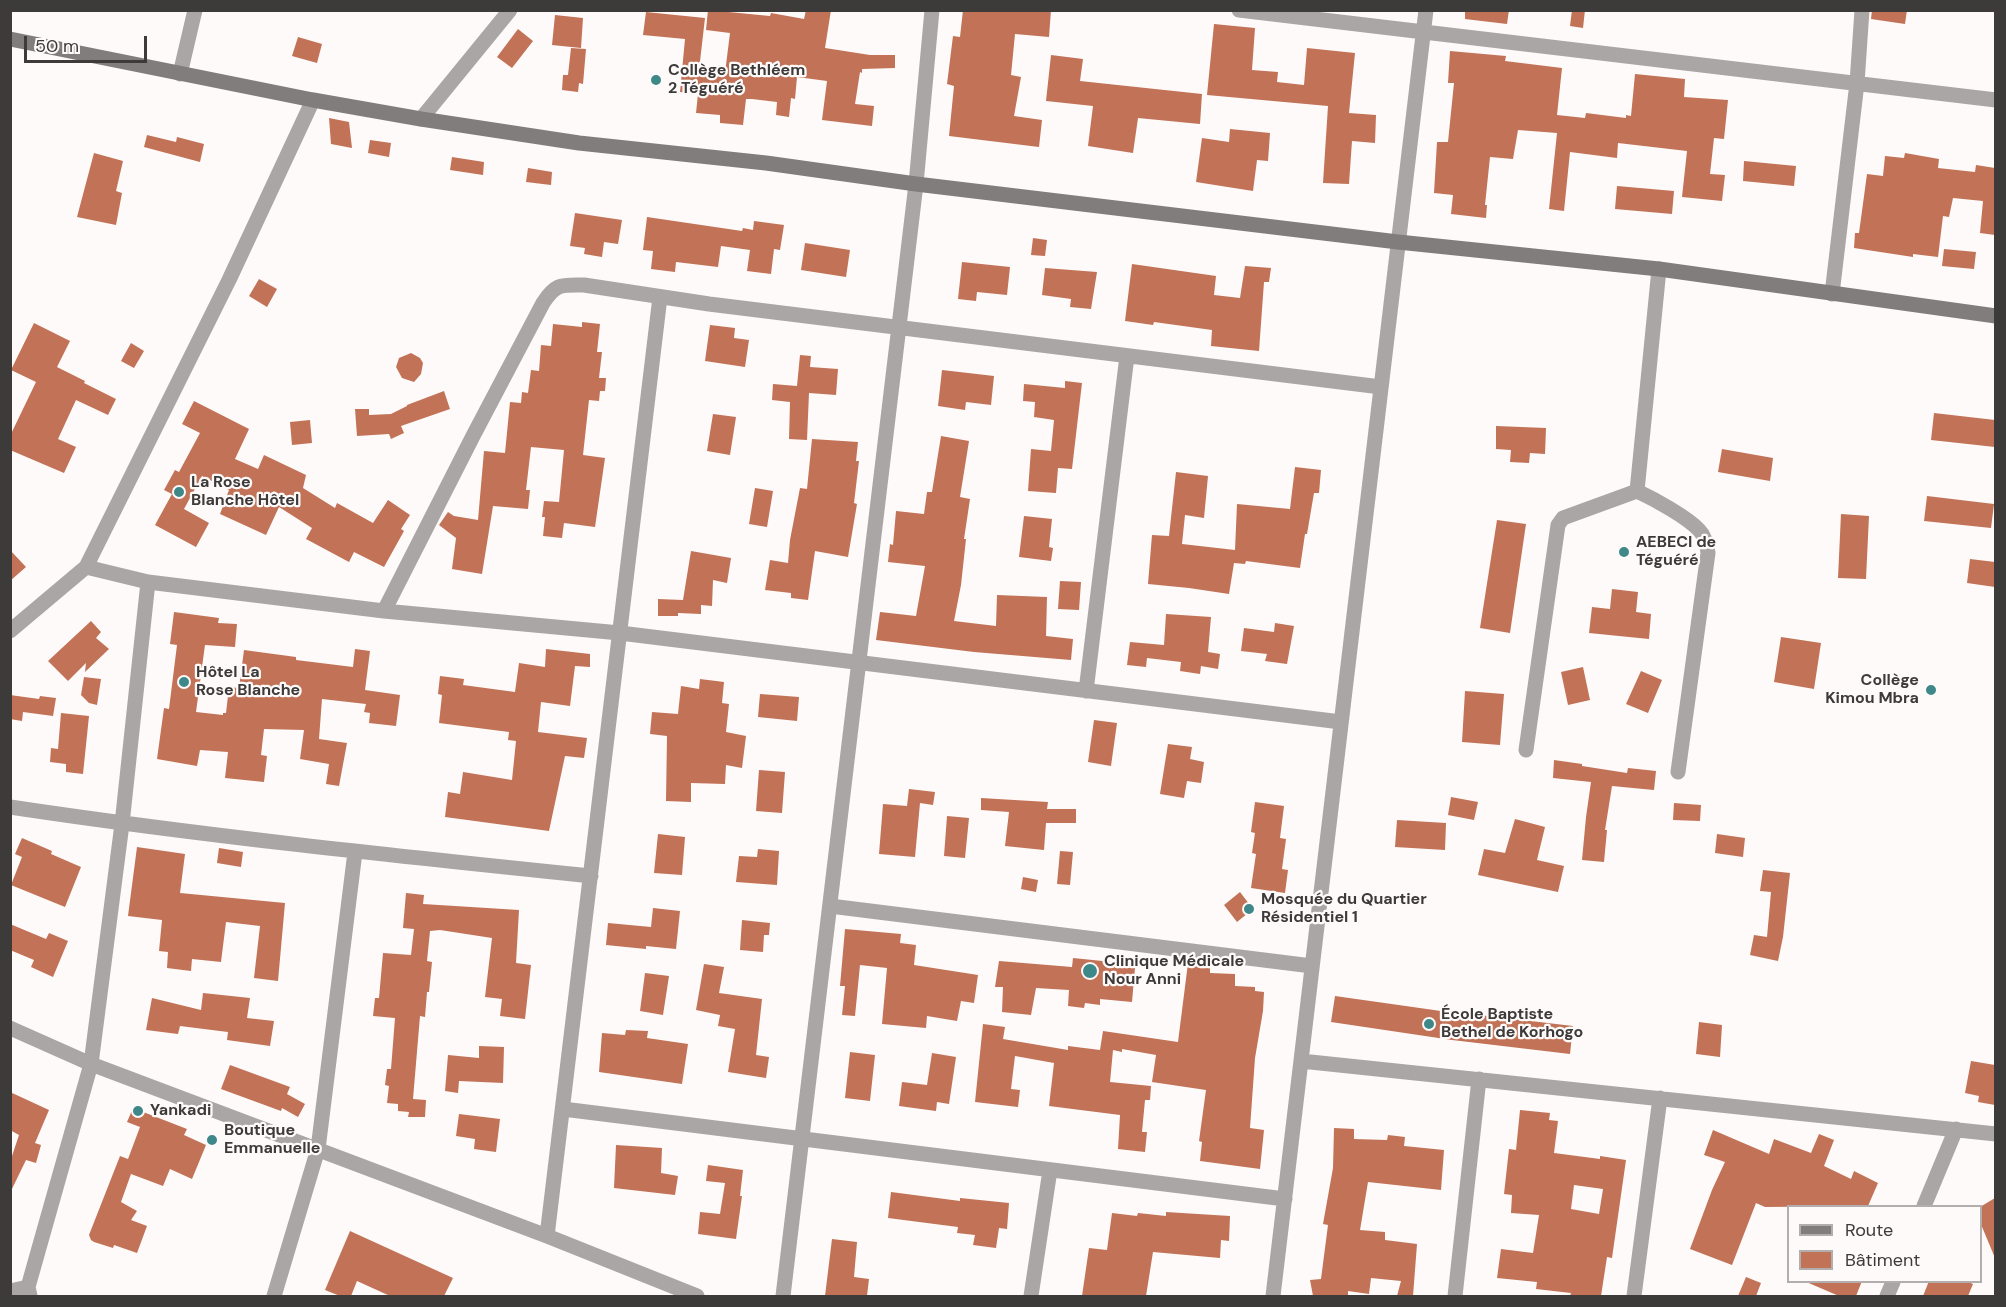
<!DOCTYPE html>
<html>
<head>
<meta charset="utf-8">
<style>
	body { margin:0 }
	#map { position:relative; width:2006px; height:1307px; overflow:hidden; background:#fefaf9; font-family:"DM Sans",sans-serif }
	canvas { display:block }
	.frame { position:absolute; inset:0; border:12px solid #3d3b3a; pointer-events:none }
	.legend { position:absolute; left:1787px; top:1205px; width:195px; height:78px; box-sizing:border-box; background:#fefaf9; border:2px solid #b1aead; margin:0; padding:8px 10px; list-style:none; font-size:18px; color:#3d3b3a }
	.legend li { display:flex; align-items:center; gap:12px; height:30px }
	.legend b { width:30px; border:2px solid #b1aead }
	.scale { position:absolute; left:24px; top:36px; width:123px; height:27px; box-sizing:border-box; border:3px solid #3d3b3a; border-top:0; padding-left:8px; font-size:18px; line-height:21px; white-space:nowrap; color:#3d3b3a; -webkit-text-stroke:4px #fefaf9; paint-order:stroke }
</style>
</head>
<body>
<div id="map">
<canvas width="2006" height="1307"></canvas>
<div class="frame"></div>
<ul class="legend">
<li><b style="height:8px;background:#817d7c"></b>Route</li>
<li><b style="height:16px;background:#c27256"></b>Bâtiment</li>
</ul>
<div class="scale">50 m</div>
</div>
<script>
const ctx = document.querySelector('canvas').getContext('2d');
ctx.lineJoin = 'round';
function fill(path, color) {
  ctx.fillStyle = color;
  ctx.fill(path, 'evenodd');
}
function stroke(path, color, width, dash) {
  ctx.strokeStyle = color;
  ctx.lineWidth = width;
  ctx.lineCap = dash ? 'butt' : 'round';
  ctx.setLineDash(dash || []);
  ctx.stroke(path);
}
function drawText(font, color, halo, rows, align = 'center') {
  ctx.font = font + ' "DM Sans",sans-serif';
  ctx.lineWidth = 4.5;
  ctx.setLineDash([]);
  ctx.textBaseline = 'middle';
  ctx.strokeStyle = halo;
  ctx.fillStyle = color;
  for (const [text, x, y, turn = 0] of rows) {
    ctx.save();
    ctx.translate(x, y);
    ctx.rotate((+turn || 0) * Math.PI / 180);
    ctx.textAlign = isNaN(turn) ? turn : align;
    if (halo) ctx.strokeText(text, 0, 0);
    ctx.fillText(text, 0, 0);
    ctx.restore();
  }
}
fill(new Path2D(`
	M708 10 770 16 771 13 804 19 806 10H831L825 48 870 55H895V68L862 69V73L860 72 855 104 874 106 872 126 822 120 827 81 797 77 795 99 791 98 789 117 776 115 777 102 752 99H746L743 125 720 123V115L696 113 698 94 680 92 685 39 643 35 646 12 705 18 699 70 725 73 730 33 706 30Z
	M963 10H1051L1049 37 1015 34 1011 75 1021 77 1014 116 1042 120 1039 147 949 136 954 86 947 84 953 36 960 37Z
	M1465 10H1509L1507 24 1465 19Z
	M1572 10H1585L1583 28 1570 26Z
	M1872 10H1907L1905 24 1871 19Z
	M555 15 583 18 581 48 552 45Z
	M1214 24 1255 28 1252 70 1278 72 1277 82 1304 85 1307 48 1355 53 1349 113 1376 115 1375 143 1352 141 1349 184 1323 183 1328 106 1207 95Z
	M518 29 533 41 512 68 497 57Z
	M298 37 322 44 317 63 292 56Z
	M571 48 586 49 583 84 579 83 578 92 562 90 563 75H568Z
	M1450 51 1506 56 1505 61 1562 68 1557 115 1585 118 1586 113 1626 118V115L1631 116 1635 74 1685 79 1684 97 1728 100 1724 139 1714 138 1710 174 1725 175 1722 201 1682 197 1687 151 1618 143 1617 158 1570 152 1564 211 1549 209 1557 133 1518 130 1513 159 1490 157 1485 205H1487L1486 218 1451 214 1453 195 1434 193 1437 142H1448L1454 83H1448Z
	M1051 55 1083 59 1080 81 1202 94 1200 124 1138 118 1133 153 1088 146 1093 106 1046 101Z
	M329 118 349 122 352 148 331 144Z
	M1230 129 1270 133 1268 161 1257 160 1253 191 1196 182 1202 138 1229 142Z
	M147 135 176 142 177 137 204 144 200 162 144 147Z
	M370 140 391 143 389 157 368 153Z
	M94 153 123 161 116 191 122 193 116 225 77 217Z
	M1905 153 1939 159 1938 168 1975 172 1976 165 1995 168V235L1980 233 1983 201 1953 198 1949 217 1943 216 1938 257 1913 254V257L1854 248 1855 233H1859L1867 174 1883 176 1885 156 1904 158Z
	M452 157 484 162 483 175 450 170Z
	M1744 161 1796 166 1794 186 1743 181Z
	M528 168 552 172 551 185 526 182Z
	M1617 186 1674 191 1672 214 1615 209Z
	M575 213 622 220 618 244 604 242 602 257 584 254 585 248 570 246Z
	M647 217 742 231 743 228 753 230 754 221 784 225 780 250 774 249 771 274 747 271 750 250 721 246 718 267 676 262 675 272 651 269 653 251 643 250Z
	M1033 238 1047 240 1045 256 1031 255Z
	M805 243 850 250 846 277 801 270Z
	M1944 249 1976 252 1974 269 1942 266Z
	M962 262 1010 267 1007 295 977 292 976 301 958 299Z
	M1132 264 1216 276 1214 295 1240 298 1245 266 1271 268 1269 282H1264L1259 351 1211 346 1212 330 1154 322 1153 325 1125 321Z
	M1045 268 1097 272 1091 309 1070 307 1071 299 1042 295Z
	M259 279 277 289 267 307 249 296Z
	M582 322 600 324 597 352H602L599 378H606L605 391H600L599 401 589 400 583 455 605 458 595 527 564 523 562 538 543 536 545 517H542L544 501 559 502 564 450 531 447 526 490H530L528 509 493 506 482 574 452 569 456 538 439 525 448 512 454 516 478 520 484 451 505 453 510 402 521 403 522 392 528 393 531 370 539 371 541 345 551 346 553 324 582 327Z
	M34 323 70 341 57 367 85 381 84 383 116 399 108 415 76 400 58 439 76 447 64 473 10 450V436L36 382 11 370Z
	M710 325 735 328 734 338 749 340 745 367 705 361Z
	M131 343 144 351 134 368 121 361Z
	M411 353 420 358 423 363 421 374 414 382 402 378 396 367 399 358Z
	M800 355 811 356 810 367 838 369 836 395 809 393 807 440 789 439 790 402 772 400 773 384 797 386Z
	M942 370 994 376 991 405 966 402 965 410 938 406Z
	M1065 381 1082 383 1072 469 1058 468 1056 493 1028 491 1031 449 1051 451 1054 420 1034 417 1035 402 1023 401 1024 384 1065 388Z
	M444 391 450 409 401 426 404 433 391 439 389 434 357 436 355 409H369V415L391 414 407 406V405Z
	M194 401 249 429 235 459 258 469 264 455 306 475 303 488 335 508 337 503 373 523 388 500 410 515 401 529 404 531 384 567 354 552 349 562 306 539 312 528 279 507 266 535 220 514 229 490 202 476 184 509 209 523 196 547 155 525 172 494 164 490 175 470 179 472 200 433 182 424Z
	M1934 413 1995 420V447L1931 440Z
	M713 414 736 417 730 455 707 451Z
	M310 420 312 443 292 445 290 422Z
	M1496 426 1546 428 1545 454 1530 453 1529 463 1510 462 1511 450 1496 449Z
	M941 436 969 441 960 497 970 499 964 539H966L961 585 954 621 996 626 997 595 1047 597 1046 636 1073 639 1071 660 974 652 876 640 880 612 916 616 925 566 888 562 890 544 893 545 896 511 924 514 927 492H932Z
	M812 439 858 442 856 461H859L854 503 857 504 848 557 815 551 808 600 791 598V593L765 590 770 560 788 563 790 540 800 488 807 489Z
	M1722 449 1773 458 1770 481 1718 472Z
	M1295 467 1321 470 1319 493H1314L1307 534H1305L1300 568 1246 561 1245 564 1234 563 1229 594 1189 588 1148 584 1152 535 1169 536 1176 472 1208 476 1204 518 1185 515 1182 544 1235 550 1237 504 1290 509Z
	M755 488 773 491 767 527 749 524Z
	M1927 496 1994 504 1991 528 1924 521Z
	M1841 514 1869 516 1866 579 1838 578Z
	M1024 516 1052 519 1049 547 1053 548 1051 561 1019 557Z
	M1497 520 1526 524 1510 633 1480 628Z
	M10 550 26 567 10 581Z
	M691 551 731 558 727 583 713 580 712 606 701 605V614L678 613V616H658V599L683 600Z
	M1970 559 1995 562V587L1967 583Z
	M1060 581 1081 582 1079 610 1058 609Z
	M1612 589 1638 592 1636 612 1651 614 1649 639 1589 633 1592 607 1610 609Z
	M174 612 219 618 218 623 237 624 235 647 205 645 196 712 223 715V713H226L229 687 239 688 244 650 296 657V660L353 667 355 649 370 651 365 690 400 695 396 726 369 723 370 713 364 712 366 704 322 699 319 739 347 743 339 786 326 784 329 764 300 759 304 730 264 729 261 755 267 756 264 782 225 778 228 752 200 750 197 766 157 759 164 708 169 709 177 645 170 644Z
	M1166 614 1211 617 1208 652 1220 654 1218 669 1201 666 1200 674 1180 671 1181 662 1147 658 1146 667 1127 665 1130 642 1164 645Z
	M91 621 101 632 96 638 109 649 85 672 86 663 68 681 48 661Z
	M1275 623 1294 626 1287 664 1265 661 1267 654 1241 651 1244 628 1274 632Z
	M1781 637 1821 643 1814 689 1774 682Z
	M546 649 590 654V667L575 666 570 706 541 702 538 732 587 738 584 758 565 756 549 831 445 817 448 792 460 794 463 772 512 780 516 741 508 740 509 732 439 723 442 695 438 694 440 676 464 679 463 685 515 692 519 663 545 667Z
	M1583 667 1590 700 1568 705 1561 672Z
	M1641 671 1662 680 1648 713 1626 704Z
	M84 677 101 679 97 705 89 703 81 695Z
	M700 679 724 682 722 703 729 704 726 732 746 736 742 768 726 765 725 784 691 783V802L666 801 667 736 650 734 652 712 678 714 681 686 699 689Z
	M1465 691 1504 694 1500 745 1462 742Z
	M760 694 799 697 797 721 758 717Z
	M10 695 39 699 40 696 56 698 53 716 23 712 22 721 10 719Z
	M61 713 89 716 83 774 66 772V764L50 762 51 748 58 749Z
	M1094 720 1117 723 1111 766 1088 762Z
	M1168 744 1192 747 1190 759 1204 762 1201 783 1187 781 1184 798 1160 794Z
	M1554 760 1582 764V766L1627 773 1628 768 1656 771 1654 790 1612 786 1605 830H1607L1604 862 1582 860 1586 817 1591 782 1553 778Z
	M759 770 785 772 782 813 756 811Z
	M909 789 935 792 933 805 920 803 915 857 879 854 883 804 907 806Z
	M1451 797 1478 802 1474 820 1448 815Z
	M981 798 1048 802 1047 809H1076V823H1046L1044 850 1005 846 1009 812 981 810Z
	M1255 802 1284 806 1280 838 1286 839 1282 869 1288 870 1285 893 1251 888 1256 854 1252 853 1255 833 1251 832Z
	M1674 803 1701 805 1700 821 1673 820Z
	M947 816 969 818 965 858 944 856Z
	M1515 819 1545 827 1537 860 1564 866 1558 892 1478 875 1484 849 1505 853Z
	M1397 820 1446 823 1445 850 1395 847Z
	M658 834 685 837 682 875 654 873Z
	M1717 834 1745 838 1743 857 1715 853Z
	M22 838 52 851 51 854 81 867 65 907 11 885 22 857 15 854Z
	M137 847 185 854 180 893 285 903 278 981 254 978 260 926 226 922 221 962 192 959 191 971 167 968 168 952 159 951 162 920 128 916Z
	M219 848 243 852 241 867 217 863Z
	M758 849 779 851 777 885 736 882 739 856 757 857Z
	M1060 851 1073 852 1070 885 1057 884Z
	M1763 870 1790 873 1783 937 1778 961 1750 955 1754 935 1767 937 1771 892 1760 891Z
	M1023 877 1038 880 1036 892 1021 889Z
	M1240 892 1253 909 1237 922 1224 905Z
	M406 893 424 895 423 904 519 910 516 963 531 965 525 1019 500 1016 502 999 485 997 492 938 440 930 430 931 427 961 432 962 429 992H427L425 1017 420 1016 413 1099 426 1100 425 1117H408L409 1112 398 1111V1104L387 1103 389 1086 385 1085 387 1069H391L395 1018 373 1016 375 998H379L383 953 411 955 414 929 403 928Z
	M653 908 680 911 676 949 646 946V949L606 945 608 923 651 927Z
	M742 920 770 923 769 935H764L763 952 740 950Z
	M10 924 46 939 49 933 68 941 53 977 31 967 34 960 10 950Z
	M845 929 901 934 900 943 916 945 914 965 978 975 974 1003 961 1001 957 1021 927 1016 926 1028 882 1024 887 968 860 965 855 1016 842 1015 845 986H840Z
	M1073 958 1122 963V967L1135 968 1132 1002 1100 999V1005L1085 1003 1084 1008 1068 1006 1069 990 1036 988 1031 1015 1002 1012 1003 987H995L999 961 1072 967Z
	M1188 963 1210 966V973L1235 974V986L1255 987V991L1264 992 1263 1011 1255 1058 1250 1128 1264 1130 1260 1169 1200 1161 1202 1142 1199 1141 1206 1090 1152 1082 1156 1055 1122 1049V1052L1113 1050 1110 1082 1151 1086 1150 1100H1145L1142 1132H1147L1145 1152 1118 1149 1120 1115 1049 1106 1054 1063 1015 1056 1011 1089 1020 1090 1018 1107 975 1102 983 1024 1005 1027 1003 1039 1068 1050V1046L1100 1050 1103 1031 1178 1042Z
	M704 964 724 967 719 993 762 999 756 1055 769 1057 766 1078 728 1072 735 1029 718 1026 720 1015 696 1010Z
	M645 973 669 976 663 1015 640 1011Z
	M203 993 250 998 247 1018 274 1021 270 1046 227 1040 228 1032 180 1026 178 1034 146 1030 152 998 201 1010Z
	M1335 996 1455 1013V1012L1573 1026 1570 1054 1452 1040 1331 1022Z
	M1699 1022 1722 1025 1720 1057 1696 1054Z
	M626 1030 648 1031 647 1038 688 1044 682 1084 599 1072 602 1033 625 1035Z
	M479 1046 504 1047 503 1083 459 1081 458 1093 445 1091 448 1055 479 1058Z
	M850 1052 875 1055 870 1101 845 1098Z
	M932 1053 956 1057 949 1104 937 1102 936 1111 899 1106 902 1082 927 1085Z
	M1971 1061 1995 1065V1105L1978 1102 1979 1096 1965 1093Z
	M230 1065 290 1087 287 1094 305 1104 298 1117 282 1108 281 1111 221 1089Z
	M10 1092 49 1110 35 1143 41 1145 36 1163 26 1160 10 1193V1162L19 1135 10 1130Z
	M133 1108 187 1129 184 1135 206 1145 192 1179 170 1169 163 1186 131 1174 121 1202 137 1211 131 1220 147 1226 137 1253 114 1245 113 1248 94 1242 91 1240 89 1235 120 1156 128 1159 140 1127 127 1122Z
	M1520 1110 1550 1113 1549 1120 1558 1121 1554 1153 1600 1159V1156L1626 1160 1612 1258 1607 1257 1601 1296H1570L1571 1293 1536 1289 1537 1282 1497 1278 1501 1249 1533 1253 1539 1215 1511 1213 1512 1195 1504 1194 1509 1149 1516 1150ZM1574 1185 1603 1189 1599 1214 1571 1209Z
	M459 1114 500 1119 496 1152 474 1149 475 1139 456 1136Z
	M1334 1128 1354 1129V1139L1387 1140 1388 1135 1405 1137 1404 1146 1444 1150 1441 1190 1368 1182 1360 1230 1385 1232V1240L1417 1244 1413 1296H1397L1401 1281 1371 1278 1369 1294 1348 1291V1296H1313L1310 1280 1321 1279 1328 1225 1323 1224 1333 1168Z
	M1713 1130 1769 1154 1774 1139 1811 1153 1819 1134 1834 1140 1824 1166 1851 1179 1854 1171 1878 1183 1868 1206 1765 1207 1756 1203 1732 1265 1690 1249 1712 1190 1725 1162 1704 1155Z
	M616 1145 662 1148 661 1173 678 1176 675 1195 614 1188Z
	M708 1165 743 1170 740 1196H742L736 1239 698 1234 700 1212 720 1214 725 1183 706 1181Z
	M891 1192 960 1201V1198L1009 1203 1007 1229 999 1228 996 1248 973 1245 975 1235 957 1233 958 1227 888 1218Z
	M1995 1198V1258L1980 1222V1207Z
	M1166 1212 1230 1216 1229 1241 1221 1240 1220 1258 1153 1252 1146 1296H1082L1089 1248 1107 1250 1112 1213 1137 1216 1138 1213 1166 1216Z
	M350 1231 453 1278 444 1296H390L357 1281 351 1296H340L325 1290Z
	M832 1239 857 1242 854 1277 869 1279 867 1296H825Z
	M1746 1277 1761 1283 1756 1296H1738Z
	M1804 1281H1862L1856 1296H1839Z
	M1929 1281H1966L1973 1284 1968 1296H1923Z`), '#c27256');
stroke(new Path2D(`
	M1239 10 1996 100
	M180 74 195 10
	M421 119 510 10
	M1832 294 1857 83 1862 10
	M1637 491C1654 499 1687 517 1699 530 1705 536 1707 545 1708 553L1678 772
	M86 567 148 582 384 611 620 633 1341 722
	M384 611 473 436 543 303C556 283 561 285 584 285L709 304 1381 387
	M10 631 86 567 229 280 313 100
	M1086 691 1127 356
	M1526 750 1558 525 1563 518 1637 491 1659 269
	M10 807C203 836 397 856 591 876
	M830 906 1312 966
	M10 1028 91 1064 547 1236 697 1296
	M1301 1061 1996 1134
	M563 1109 1285 1199
	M1924 1206 1956 1129
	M547 1236 660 297
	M10 1291 28 1287
	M30 1296 28 1287 91 1064 122 824 148 582
	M274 1296 318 1149 355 852
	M783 1296 916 184 932 10
	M1031 1296 1050 1170
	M1273 1296 1426 10
	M1455 1296 1479 1079
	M1634 1296 1660 1098
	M1887 1296 1893 1282`), '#a9a6a5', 15);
stroke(new Path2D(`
	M10 39 313 100 421 119 579 143 766 163 916 184 1398 242 1659 269 1996 316`), '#817d7c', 15);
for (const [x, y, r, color] of [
	[656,80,6,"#3f8889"],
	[179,492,6,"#3f8889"],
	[1624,552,6,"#3f8889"],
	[184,682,6,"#3f8889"],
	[1931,690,6,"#3f8889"],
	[1249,909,6,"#3f8889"],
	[1090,971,8,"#3f8889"],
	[1429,1024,6,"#3f8889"],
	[138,1111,6,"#3f8889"],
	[212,1140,6,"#3f8889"]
]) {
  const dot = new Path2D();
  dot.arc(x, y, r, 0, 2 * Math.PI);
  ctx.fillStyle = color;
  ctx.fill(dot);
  stroke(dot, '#fefaf9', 2);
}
drawText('bold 16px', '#3d3b3a', '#fefaf9', [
	["Collège Bethléem",668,71],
	["2 Téguéré",668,89],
	["La Rose",191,483],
	["Blanche Hôtel",191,501],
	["AEBECI de",1636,543],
	["Téguéré",1636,561],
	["Hôtel La",196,673],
	["Rose Blanche",196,691],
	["Collège",1919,681,"right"],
	["Kimou Mbra",1919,699,"right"],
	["Mosquée du Quartier",1261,900],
	["Résidentiel 1",1261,918],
	["Clinique Médicale",1104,962],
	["Nour Anni",1104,980],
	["École Baptiste",1441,1015],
	["Bethel de Korhogo",1441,1033],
	["Yankadi",150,1111],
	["Boutique",224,1131],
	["Emmanuelle",224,1149]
], 'left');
</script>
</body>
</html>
